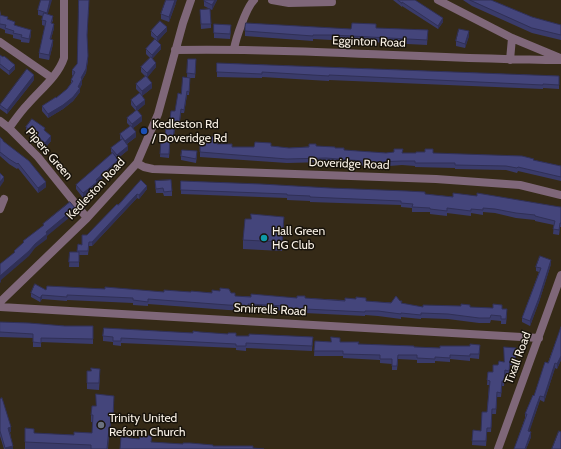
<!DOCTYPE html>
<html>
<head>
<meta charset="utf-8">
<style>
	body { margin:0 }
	canvas { display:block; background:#352a17 }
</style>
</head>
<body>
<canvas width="561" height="449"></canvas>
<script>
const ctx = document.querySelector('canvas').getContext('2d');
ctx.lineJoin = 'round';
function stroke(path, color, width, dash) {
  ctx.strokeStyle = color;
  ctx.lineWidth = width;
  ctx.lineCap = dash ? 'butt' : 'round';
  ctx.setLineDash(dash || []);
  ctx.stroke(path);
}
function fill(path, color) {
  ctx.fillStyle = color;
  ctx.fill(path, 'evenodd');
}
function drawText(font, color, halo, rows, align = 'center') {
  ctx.font = font + ' Cabin,sans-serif';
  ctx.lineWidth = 3;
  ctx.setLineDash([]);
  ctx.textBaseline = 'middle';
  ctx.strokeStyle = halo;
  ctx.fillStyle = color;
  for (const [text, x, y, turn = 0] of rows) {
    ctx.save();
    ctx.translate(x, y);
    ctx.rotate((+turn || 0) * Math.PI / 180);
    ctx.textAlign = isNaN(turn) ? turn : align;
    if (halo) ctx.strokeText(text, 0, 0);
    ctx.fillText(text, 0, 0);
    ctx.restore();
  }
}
stroke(new Path2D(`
	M64 0V58C58 76 41 89 28 104 21 111 15 120 9 128L38 157 87 218
	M272 0 289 3 332 2
	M438 0 512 38 560 58
	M0 42 52 78
	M234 49C236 38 246 8 254 0
	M175 50C304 48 432 59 561 60
	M510 60 512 38
	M0 121 9 128
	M137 163 144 167 153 169 436 179 520 185 561 195
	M0 209 4 199
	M0 302 87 218 137 163 158 114 183 23 191 0
	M0 307 539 338
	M498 449 561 275`), '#7f6779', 8);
fill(new Path2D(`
	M41 0 48 14 53 20 52 23 54 28 51 39 53 44 49 60 39 58V53L45 26 42 25V20L43 16 38 15V10Z
	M89 0 87 37 88 60 86 73 82 80V84L80 88V92L73 101 63 109 48 118 42 111V106L56 98 67 89 71 83V80L73 76 72 75V70L77 64Z
	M205 0H217L212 10 204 6V1Z
	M393 0H415L443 22 438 29 402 6V7Z
	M463 0H491L532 17 561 25V40L532 33 472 6Z
	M176 3 169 22 161 19V14Z
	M0 10 1 15 15 25 31 35 29 43 21 42V40L13 38V35L5 33V30L0 28Z
	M200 10 211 24V28L201 29Z
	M245 27 351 29 376 28 428 30 427 45 313 39V41L245 36Z
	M231 30 230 39 214 38V33Z
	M151 31H167L158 41 161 49 152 59 156 67 147 77 152 88 142 96 145 104 137 111 142 121 133 128 136 137 127 144 128 150 117 159 118 164 97 183V186L83 198 76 189V185L112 153 111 152V148L121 140 120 139V134L130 126 127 123V118L136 111 131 105V100L140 93 136 89V84L146 77 141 72V67L150 58 146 54V49L155 39 151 36Z
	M469 36 465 48 456 46V41Z
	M0 55 15 69 9 75 0 68Z
	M188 59 196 64 195 78H190L189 95H187L184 113H181L179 128H175L173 143H170L169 158 160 157 161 140H165L187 77Z
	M217 63 559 76V89L543 88V89L329 80V81L262 77V78L217 77Z
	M34 80 7 114 0 109V105Z
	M26 127 45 131 51 141 45 148 26 132Z
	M0 137 3 141 46 187 38 193 18 168 17 169 9 164 0 156Z
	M214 141 217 144 232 147H254L271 146 289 148 316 146 335 148 344 150 386 153H433L534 160 561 166V181L518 171 517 173 506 170 455 169V168L415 167V166L402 165 376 167 326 162 287 163 200 157V152Z
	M197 155 196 163 181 160V156Z
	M141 180 147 189 139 199 137 198 92 246H89L88 255H79V267H69L70 252H77L78 244 82 245 87 235 118 205Z
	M155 181 172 191V196H164L163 193H156Z
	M181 181 425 194 561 207V227H560L559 235 553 234 554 225 535 221V220L516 218 495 213 483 212V215L471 213V216L447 213V216L430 214V212H412V208L401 207V205L310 202V201L287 200V198L181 194Z
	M284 226 282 251 243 249V240Z
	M551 264 539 302 530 326 522 322V318L539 272 536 271V267Z
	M46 290 231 293 235 296 297 298H305L401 303 423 307H470L502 309 507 314 506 324H501V321L491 320 490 323H479L448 319 421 318V319L401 317V319L378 316 365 315V316L285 312V311L248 308V311L228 310 148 304V306L133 305V303L67 300V301L42 299 40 302 31 297V293Z
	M0 322 65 326H93V344L41 342V347H33V338L0 337Z
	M561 327V360L557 369 555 368 544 402 540 400 536 412 529 431 531 432V437L526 449H514L525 418V414L533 395 534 396 545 362 548 363Z
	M103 336H236L313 337 312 351 246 348V351L236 350V348L121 343V346L113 345V342L103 341Z
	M315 341 331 342H340L358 344 440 348 470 346 480 345 479 359 470 358V361L450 359V362L435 361V363H417V360L398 359 397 370H392V364L380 363V360L343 358V356H314Z
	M516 348 515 366 510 365 509 375H505L504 386H502L501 397H497L496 414H492L491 432H487L486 446 472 445 473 430 481 431 487 412 489 385H487L488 372H493L498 365 504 362Z
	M100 375 99 390 87 389V383Z
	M0 399 11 432H10L13 449H4L0 436Z
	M114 403 113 423H111L110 435H109L108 449H25V428L34 433 74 435 92 433 93 422H91V415L96 406Z`), '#3a3b6a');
fill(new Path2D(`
	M50 0H52L47 17V13Z
	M175 0H177L169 22V17Z
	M215 0H217L212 10V5Z
	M443 18V22L438 29V26Z
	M54 24V28L50 43V39Z
	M167 27V31L157 42V37Z
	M31 30V35L29 43V39Z
	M469 31V36L465 48V44Z
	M53 40V44L49 60V55Z
	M161 45V49L152 59V55Z
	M88 56 86 73 82 80V84L80 88V92L73 101 63 109 48 118V114L81 78Z
	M156 63V67L147 78V73Z
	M15 65V69L9 75V71Z
	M34 75V80L7 114V110Z
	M152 83V88L142 96V91Z
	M187 91V95L184 113V110Z
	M145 100V104L136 112V107Z
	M142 116V121L132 129V124Z
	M136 132V137L125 145V141Z
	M51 136V141L45 148V143Z
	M128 146V150L117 159V155Z
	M118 160V164L97 183V186L83 198V193L96 180Z
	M4 177V181L0 187V182Z
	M46 182V187L38 193V188Z
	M147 186V189L139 199V195Z
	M137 194V198L92 246V242Z
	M75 208V213L47 236V239L35 248 29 256 1 280V282L0 283V276L46 232Z
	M284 217V226L282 251V242Z
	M560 223V227L559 235V230Z
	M551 260V264L539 302 530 326V321Z
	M42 295V299L40 302V298Z
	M561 356V360L557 369V364Z
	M555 363V368L544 402V397Z
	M540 396V400L528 436V431L536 407Z
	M11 427V432H8V428Z
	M531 432V437L526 449H525Z
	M13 446V449H5V448Z`), '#303056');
const building = new Path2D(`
	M41 0H50L47 13 38 10Z
	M79 0H89L87 35 88 56 86 69 81 78 82 79 78 87 80 88 73 97 63 105 48 114 42 106 56 97V98L67 89 73 81 71 80 75 72 72 70 77 64Z
	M166 0H175L169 17 161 14Z
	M205 0H215L212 5 204 1Z
	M398 0H415L443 18 438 26 402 2V3Z
	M470 0H491L532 17 561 25V35L532 28Z
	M210 9 211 24H201L200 10Z
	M44 13 53 16 51 23 54 24 50 39 53 40 49 55 39 53 46 21 42 20Z
	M0 15 8 17 7 19 15 22 14 25 31 30 29 39 21 37 22 35 13 33 14 31 5 28 6 25 0 24Z
	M160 21 167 27 157 37 151 31Z
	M246 23 351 29 352 23 376 24V28L428 30 427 40 332 35H313V36L245 31V27Z
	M214 24 231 25 230 34 214 33Z
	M459 29 469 31 465 44 456 41Z
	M155 39 161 45 152 55 146 49Z
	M0 55 3 57 4 56 15 65 9 71 0 64Z
	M151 57 156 63 147 73 141 67Z
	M188 59H196L195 74 187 73Z
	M217 63 559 76V85L543 84V85L329 75V76L262 72V74L217 72Z
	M27 69 34 75 7 110 0 105Z
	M146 76 152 83 142 91 136 84Z
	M183 77 190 78 189 92 187 91 184 110 181 109 179 125 175 124 173 139H170L169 154H160L161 140H165L166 126 169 127 171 111H175L178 93 181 94Z
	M140 93 145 100 136 107 131 100Z
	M137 110 142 116 132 124 127 118Z
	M32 119 45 128 44 130 51 136 45 143 26 127Z
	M131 126 136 132 125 141 120 134Z
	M206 136 214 137 213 141H217V144H232V147H254L255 142 271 143V146L289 148 309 147V144H316V146L335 147V148H344V150L386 153 394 152V149H403L402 153H416V152H425V149H433V153L522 156 534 159 533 160 561 166V177L518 167 517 168 506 166 455 165V163H415V161H402L376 162 326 158 287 159 200 152V146H205Z
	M0 137 3 140V141L29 161 46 182 38 188 18 163 17 164 9 159 0 152Z
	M123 139 128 146 117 155 111 148Z
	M182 150 197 151 196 159 181 156Z
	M113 153 118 160 96 180 97 182 83 193 76 185Z
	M0 173 4 177 0 182Z
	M141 180 147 186 139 195 137 194 92 242H89L88 251H77L78 244 82 245V235H87L117 204 118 205Z
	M171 180 172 191 164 192 163 188 156 189 155 181Z
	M181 181 261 184 330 188 407 191 425 192V194L453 197V193L477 196V193L560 207H561V223H560L559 230 553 229 555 221 535 216V215L516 213 495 209 483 208V210L471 209V211L447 208V211L430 209V208L412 207 413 204 401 203V201L310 197V196L287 195V194L181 190Z
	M70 202 75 208 46 232 47 234 35 244 29 251 8 269 0 276V264L15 252 14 251 24 242 23 241 44 225 43 224Z
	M251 214 284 217 282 242 243 240 245 219H251Z
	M70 252H79V262H69Z
	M540 256 551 260 539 298 530 321 522 318 541 268 536 267Z
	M35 284 46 290 47 286 105 289V287L164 292V290L191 292V291L212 293V290L220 291V288L229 289 231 293H235V296L251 297V294L297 298V296H305V298L345 301V298L356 299V297L366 298V301L391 303 396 296 400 301H402L401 303 423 307V305L461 306V304L470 305V307L493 308V304L502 305V309H507L506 319H501V316L491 315 490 318H479L448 314 421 313V315L401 313V314L378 311H365V312L285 308V306L248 304V306L228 305 148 299V302L133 300V298L67 295V297L42 295 40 298 31 293Z
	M0 322 29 323 65 326H93V339L41 338V343L33 342V334L0 332Z
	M561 327V356L557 364 555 363 544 397 540 396 536 407 528 431 531 432 525 449H514L527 414H525L533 395 534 396 545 362 548 363Z
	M104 328 193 333V331L200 332 228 334V333H236V336H249V334L313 337 312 346 246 343V346H236V344L121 338V341H113V337L103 336Z
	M331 337 340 338V342H359L358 344 414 346V347L440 348V346H470V344L480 345 479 354H470V356L450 355V358L435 357V359L417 358V355H398L397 366H392V359H380V355L343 354V351H314L315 341 331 342Z
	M504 347 516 348 515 361H510L509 371 505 370 504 381H502L501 393 497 392 496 409H492L491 428H487L486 441H472L473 430 481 431 482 412H487L490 381 487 380 488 372H493V365H498L499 361 504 362Z
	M91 368 100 369 99 383H87V371H91Z
	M96 394 114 396 113 416H111L110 428H109L107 449H91V445L25 442V428L34 429V433L74 435V432L92 433 93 415H91L92 406H96Z
	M2 398 11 427 8 428 13 446 5 448 0 431V399Z
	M559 431 561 432V449H552Z
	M140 435 152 436 151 442 183 444V443H190L213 445V446H253V448L264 449H120L121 437 139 439Z`);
fill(building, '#44457b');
stroke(building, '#303056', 1);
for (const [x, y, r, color] of [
	[144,131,4,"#1a4fb4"],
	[264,238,4,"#0f9aa8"],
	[101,425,4,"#6b7280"]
]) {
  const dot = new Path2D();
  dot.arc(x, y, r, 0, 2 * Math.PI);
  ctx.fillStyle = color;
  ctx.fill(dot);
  stroke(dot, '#18130b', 1.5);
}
drawText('12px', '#faf2e7', '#18130b', [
	["Egginton Road",369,42,2],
	["Pipers Green",49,154,49],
	["Doveridge Road",349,164,2],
	["Kedleston Road",96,189,-47],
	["Smirrells Road",270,310,3],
	["Tixall Road",518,358,-70]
]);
drawText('12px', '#faf2e7', '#18130b', [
	["Kedleston Rd",152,124],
	["/ Doveridge Rd",152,138],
	["Hall Green",272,231],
	["HG Club",272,245],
	["Trinity United",109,418],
	["Reform Church",109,432]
], 'left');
</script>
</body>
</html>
